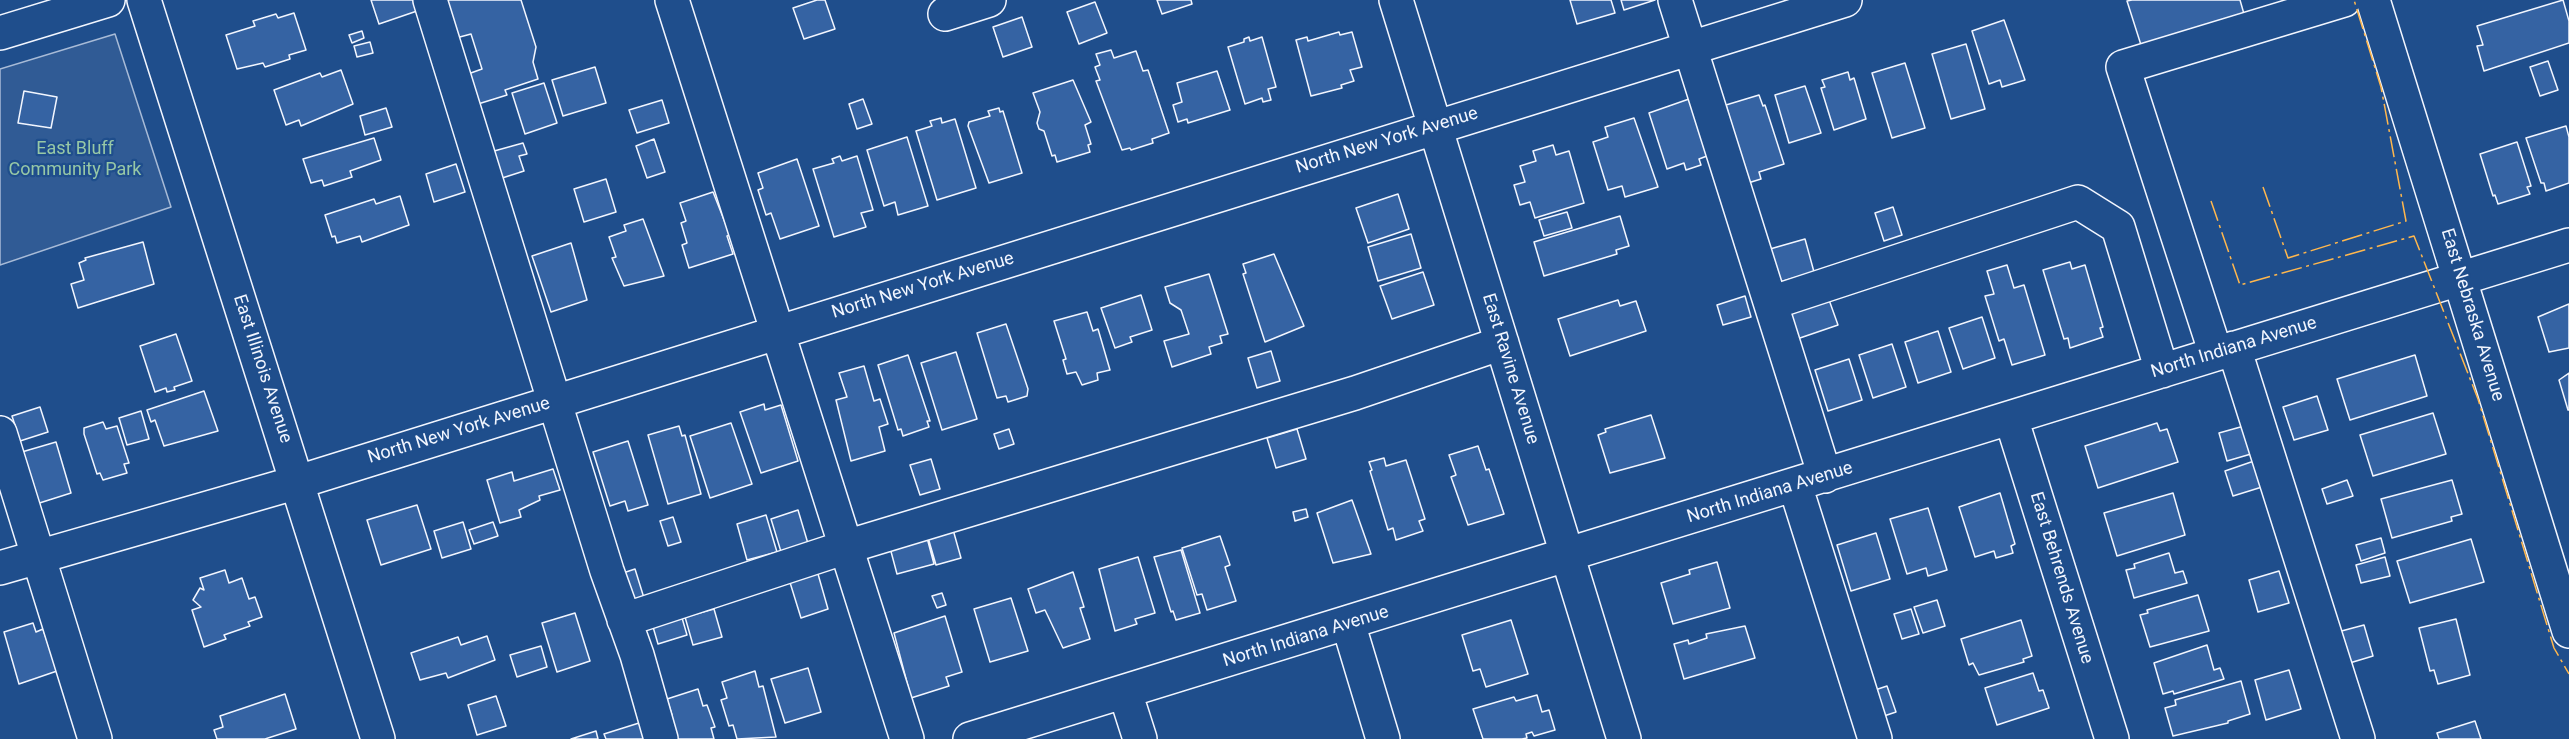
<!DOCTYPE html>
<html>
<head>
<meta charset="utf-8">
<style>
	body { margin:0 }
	canvas { display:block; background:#1f4e8c }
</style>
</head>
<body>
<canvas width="2569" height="739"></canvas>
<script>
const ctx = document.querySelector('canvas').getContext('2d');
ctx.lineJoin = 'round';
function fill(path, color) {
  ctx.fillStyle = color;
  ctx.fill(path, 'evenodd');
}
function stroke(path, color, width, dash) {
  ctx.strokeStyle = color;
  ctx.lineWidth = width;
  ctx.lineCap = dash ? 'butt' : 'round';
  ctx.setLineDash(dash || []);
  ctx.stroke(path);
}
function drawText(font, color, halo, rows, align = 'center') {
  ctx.font = font + ' Roboto,sans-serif';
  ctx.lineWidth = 4.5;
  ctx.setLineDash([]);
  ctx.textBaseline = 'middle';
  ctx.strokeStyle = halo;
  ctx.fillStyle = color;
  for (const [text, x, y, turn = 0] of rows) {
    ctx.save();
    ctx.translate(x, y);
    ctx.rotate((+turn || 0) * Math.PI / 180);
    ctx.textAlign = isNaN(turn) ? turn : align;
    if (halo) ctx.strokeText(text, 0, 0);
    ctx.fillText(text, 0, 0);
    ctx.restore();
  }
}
const built = new Path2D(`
	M115 34 171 207 0 265V69Z`);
fill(built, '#305b95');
stroke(built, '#a8bbd7', 1.5);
const building = new Path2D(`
	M371 0H413L417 11 379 24Z
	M444 0H521L536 47 533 62 538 79 505 90 507 95 478 104 468 74 482 69 471 34 456 38Z
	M817 0H825L835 29 804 39 793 8Z
	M1157 0H1191L1192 4 1162 14Z
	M1570 0H1611L1615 13 1577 24Z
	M1621 0H1655L1624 10Z
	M2132 0H2240L2244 14 2141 45 2127 1Z
	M2563 0 2569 21V43L2484 71 2477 46 2483 45 2477 26Z
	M1095 2 1107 33 1079 44 1067 12Z
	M294 13 306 50 289 55 290 59 265 67 263 63 237 69 226 35 255 26 253 21 276 14 278 18Z
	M1022 17 1032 47 1003 57 993 27Z
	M2004 20 2025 80 2002 87 2000 80 1989 84 1972 31Z
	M362 31 364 38 352 43 349 35Z
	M1339 32 1340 35 1352 32 1362 67 1350 70 1354 81 1341 85 1342 88 1311 96 1296 40 1307 37 1308 41Z
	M1249 37 1250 41 1262 37 1276 87 1268 89 1271 100 1263 102 1262 98 1245 104 1228 47 1244 42V39Z
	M370 42 373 53 357 57 354 46Z
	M1966 44 1985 109 1951 119 1932 54Z
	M1111 50 1114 58 1136 51 1143 71 1148 70 1169 133 1152 139 1153 143 1131 150 1130 148 1122 150 1096 81 1100 80 1095 67 1100 65 1096 54Z
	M2548 61 2558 90 2540 96 2530 67Z
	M1905 63 1925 128 1892 138 1872 73Z
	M595 67 606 103 563 116 552 80Z
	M341 70 353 104 301 126 299 120 286 125 274 90 320 73 322 77Z
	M1217 71 1230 110 1188 123 1187 119 1178 122 1173 105 1182 102 1177 83Z
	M1848 72 1850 80 1854 78 1866 119 1834 130 1821 88 1825 87 1822 80Z
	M1073 80 1091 122 1085 125 1091 144 1088 145 1090 152 1057 162 1055 155 1052 156 1044 131 1039 129 1037 123 1040 112 1033 93Z
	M544 83 557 123 525 134 512 93Z
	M1805 86 1821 133 1789 143 1775 95Z
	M24 91 57 97 51 128 18 123Z
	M1759 95 1763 106 1765 105 1784 164 1759 172 1761 179 1748 183 1726 105Z
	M863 99 872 124 857 129 849 104Z
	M1689 99 1707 156 1699 159 1701 165 1686 170 1684 163 1667 169 1649 113Z
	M662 100 669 123 637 133 629 110Z
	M386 108 392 127 365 135 360 116Z
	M999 108 1000 112 1003 111 1022 173 989 183 968 126 969 122 990 116 988 111Z
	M941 118 942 123 955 119 976 188 937 200 916 131 932 126 930 121Z
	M1634 118 1658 187 1625 197 1622 186 1608 190 1593 142 1608 137 1605 127Z
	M2566 126 2569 137V183L2546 191 2544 183H2541L2526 138Z
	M907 137 928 206 898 215 895 202 884 206 867 150Z
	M374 138 381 160 350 171 352 177 324 186 322 180 311 183 303 159Z
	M654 139 665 172 647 178 636 146Z
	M2517 142 2531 186 2527 187 2530 194 2498 204 2495 195 2493 196 2480 154Z
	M523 143 527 154 519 156 524 171 496 180 487 153Z
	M1553 145 1556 155 1569 151 1584 203 1535 218 1530 202 1520 205 1514 185 1525 182 1520 166 1536 161 1533 151Z
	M840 156 842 161 857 156 873 210 861 213 866 227 834 237 813 169 834 163 832 159Z
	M797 159 819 226 780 239 771 213 766 215 758 190 763 188 758 173Z
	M456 164 465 192 434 202 426 174Z
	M606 179 616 212 584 222 574 189Z
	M713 192 730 235 727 236 733 254 689 268 682 245 687 243 681 223 686 221 680 203Z
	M1398 194 1409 229 1368 243 1356 208Z
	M400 196 409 225 362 242 360 236 337 243 335 236 332 237 325 215 374 199 376 204Z
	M1893 207 1902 235 1884 241 1875 213Z
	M1567 212 1572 228 1544 236 1539 220Z
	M1620 216 1629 246 1616 250 1617 254 1544 276 1534 242Z
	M643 219 664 276 624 286 612 258 616 257 609 237 626 231 624 225Z
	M1411 234 1421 268 1378 281 1368 247Z
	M1805 239 1814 272 1780 282 1770 249Z
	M143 242 154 284 78 308 71 284 84 280 79 263 86 260 85 258Z
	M571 243 587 300 551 312 532 256Z
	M1274 254 1304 326 1265 342 1243 274 1246 273 1243 264Z
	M2070 262 2072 269 2085 265 2103 327 2100 328 2103 337 2070 348 2068 338 2064 339 2043 270Z
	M2007 265 2014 288 2024 285 2045 355 2012 365 2004 339 1999 341 1985 296 1994 294 1987 271Z
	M1423 272 1434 305 1392 319 1380 286Z
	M1209 274 1228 334 1220 336 1222 343 1209 347 1211 354 1172 367 1164 341 1189 334 1181 310 1170 303 1165 287Z
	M1141 295 1152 330 1130 337 1132 342 1115 348 1101 308Z
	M1745 296 1751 317 1723 325 1717 305Z
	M1828 297 1838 325 1797 339 1787 311Z
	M1618 300 1620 306 1636 301 1646 331 1570 356 1558 319Z
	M2569 304V348L2549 352 2538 317Z
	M1087 312 1093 331 1098 329 1110 370 1097 373 1098 380 1082 385 1076 372 1067 374 1063 360 1066 359 1054 321Z
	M1982 317 1995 358 1963 369 1949 328Z
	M1006 324 1028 389 1027 396 1008 402 1006 396 997 398 977 333Z
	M1938 331 1951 372 1918 383 1905 342Z
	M176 334 192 381 174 387 175 390 167 392 166 388 155 392 140 346Z
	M1892 344 1906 387 1873 398 1859 355Z
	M1271 351 1280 381 1257 388 1248 358Z
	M956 352 977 419 942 430 921 363Z
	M908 355 930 421H927L929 427 903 436 901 429 898 430 878 365Z
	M2415 355 2427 396 2350 420 2337 379Z
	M1849 359 1862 400 1828 411 1815 370Z
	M864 366 874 401 880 399 888 424 879 427 885 451 851 461 836 400 847 397 839 373Z
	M2569 373V410H2568L2559 380Z
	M204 391 218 431 164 446 155 420 151 422 147 410Z
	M2317 396 2328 430 2294 440 2283 407Z
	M764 404 765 410 781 405 798 461 761 473 740 412Z
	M40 407 48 432 20 441 12 416Z
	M141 411 149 439 127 445 119 418Z
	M2433 413 2446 454 2373 476 2360 435Z
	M1651 415 1665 458 1610 473 1598 435 1606 432 1605 429Z
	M103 422 106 429 117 426 129 463 124 464 127 473 103 480 100 473 97 474 84 434V428Z
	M731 423 752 484 710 498 690 436Z
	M2157 423 2160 431 2167 429 2178 462 2098 488 2085 446Z
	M679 426 682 436 685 435 701 494 668 504 648 435Z
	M2244 426 2251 454 2227 461 2219 433Z
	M1009 429 1014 444 999 449 994 434Z
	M1297 429 1306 459 1276 468 1267 438Z
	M628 441 648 505 628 511 625 501 610 506 593 452Z
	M56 442 71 493 30 506 15 454Z
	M1478 446 1486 470 1489 469 1504 514 1468 525 1451 477 1456 475 1449 455Z
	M1384 458 1386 466 1406 460 1425 519 1419 521 1423 531 1396 540 1393 528 1388 530 1370 471 1372 470 1369 462Z
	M931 459 940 489 920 495 910 465Z
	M2254 461 2262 487 2233 496 2225 471Z
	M553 469 560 490 539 496 540 500 519 510 521 517 500 523 487 480 512 472 514 481Z
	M2347 480 2353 496 2327 504 2322 489Z
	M2452 480 2462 514 2451 517 2452 521 2392 538 2381 499Z
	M2000 493 2015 544 2011 546 2013 553 1996 558 1994 551 1975 557 1959 507Z
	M2173 493 2185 535 2117 556 2104 513Z
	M1352 500 1371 554 1333 563 1317 513Z
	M417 505 431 549 381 565 367 520Z
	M1928 508 1947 570 1928 576 1926 568 1907 574 1890 519Z
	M1306 509 1308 517 1295 521 1293 512Z
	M798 510 809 547 782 555 771 519Z
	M766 515 777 552 747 560 737 524Z
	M673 517 681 542 668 546 660 521Z
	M463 522 471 549 442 558 434 531Z
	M493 522 498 536 474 544 469 530Z
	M952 526 961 558 936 565 927 534Z
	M1876 533 1890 579 1851 591 1837 545Z
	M926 534 934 564 897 574 889 544Z
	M1220 536 1230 565 1225 567 1236 601 1207 610 1202 594 1197 595 1182 548Z
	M2381 538 2385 553 2361 561 2356 545Z
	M2471 539 2484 582 2410 603 2397 561Z
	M1181 550 1200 613 1176 620 1173 611 1171 612 1154 557Z
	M2169 553 2175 573 2183 571 2187 583 2134 598 2126 570 2135 568 2134 564Z
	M1138 557 1155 613 1135 619 1137 624 1115 631 1099 569Z
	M2385 557 2390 576 2361 583 2356 565Z
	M1717 562 1730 608 1673 624 1661 583 1690 574 1689 570Z
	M816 567 828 609 801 618 788 576Z
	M635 569 644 598 626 604 617 575Z
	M225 570 229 583 242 578 249 599 255 597 262 617 248 622 250 626 224 635 226 639 204 647 192 610 201 607 193 600 200 588 204 590 200 578Z
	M2279 571 2289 603 2258 612 2249 580Z
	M1073 572 1084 607 1080 608 1090 639 1063 648 1045 610 1036 613 1028 589Z
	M942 593 946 605 937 608 932 596Z
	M2198 595 2209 631 2150 647 2140 615 2148 613 2147 610Z
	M1011 598 1028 651 990 662 974 609Z
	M1937 600 1945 626 1923 633 1914 607Z
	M714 609 722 637 693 645 685 617Z
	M1911 609 1919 634 1902 639 1894 614Z
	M680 611 687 635 658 644 651 620Z
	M575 613 590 661 557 672 542 623Z
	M945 616 962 672 946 677 949 686 911 698 894 633Z
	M2456 619 2470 675 2438 684 2434 670 2430 671 2419 628Z
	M1511 620 1528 674 1486 687 1480 669 1473 671 1462 635Z
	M2021 620 2032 656 2023 659 2024 662 1979 675 1973 663 1969 665 1961 639Z
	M33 623 36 632 43 629 57 671 19 684 4 632Z
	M2364 625 2373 656 2343 665 2334 633Z
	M1745 626 1755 658 1684 679 1674 644 1688 640 1689 644 1707 638 1706 634Z
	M487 636 495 660 448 678 446 673 420 680 411 653 458 637 461 645Z
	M2207 645 2214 670 2220 668 2224 679 2174 694 2173 691 2163 694 2154 663Z
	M541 646 547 667 517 677 510 655Z
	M808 668 821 712 785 723 771 679Z
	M2289 670 2301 709 2266 720 2255 680Z
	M755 671 759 687 763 686 776 737 737 739 733 725 729 726 721 700 727 698 722 682Z
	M2033 673 2039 691 2043 690 2049 708 1997 725 1985 688Z
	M2241 681 2250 714 2228 721V723L2173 736 2165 708 2176 705 2175 700Z
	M1887 686 1896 712 1881 717 1872 691Z
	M698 689 703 706 707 705 715 727 711 728 714 739H671L665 717 672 715 667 699Z
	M285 694 296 729 265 739H217L214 730 223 727 220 716Z
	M1537 695 1542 712 1549 710 1555 730 1534 736 1532 732 1526 734 1527 738 1522 739H1483L1473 709 1514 697 1516 701Z
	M496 696 506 726 477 735 468 705Z
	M2475 721 2481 739H2439L2437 733Z
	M639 723 644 739H606L604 734Z
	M596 731 598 739H571Z`);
fill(building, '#3563a3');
stroke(building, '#f2f6ff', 1.5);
const minor = new Path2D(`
	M144 0 378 739
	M430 0 607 571 637 655 661 739
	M672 0 907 739
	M1396 0 1624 739
	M1675 0 1825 476
	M2373 0 2569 631
	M945 14 989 0
	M0 33 108 0
	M1771 303 2078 202 2118 227 2162 371
	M2234 348 2358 739
	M2216 354 2123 67 2344 0
	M2011 418 2112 739
	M0 433 95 739
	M1795 485 1875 739
	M0 568 298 482 1845 0
	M624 620 846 547 1355 393 1502 343
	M1348 623 1383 739
	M1125 692 1140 739
	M970 739 2569 245`);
stroke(minor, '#f2f6ff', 36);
stroke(minor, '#1f4e8c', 33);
stroke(new Path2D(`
	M2263 187 2288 258 2406 221 2381 87 2354 0
	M2211 201 2240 285 2414 236 2478 399 2554 648 2569 674`), '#ffb74d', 1.5, [21, 4.5, 3, 4.5]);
drawText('18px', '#f2f6ff', '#1f4e8c', [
	["North New York Avenue",1387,141,-17],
	["North New York Avenue",923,286,-17],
	["East Nebraska Avenue",2472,315,73],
	["North Indiana Avenue",2234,348,-17],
	["East Illinois Avenue",262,369,72],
	["East Ravine Avenue",1510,369,73],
	["North New York Avenue",459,431,-17],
	["North Indiana Avenue",1770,493,-17],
	["East Behrends Avenue",2061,578,73],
	["North Indiana Avenue",1306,637,-17]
]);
drawText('18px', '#97c8a6', '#1f4e8c', [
	["East Bluff",75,149],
	["Community Park",75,170]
]);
</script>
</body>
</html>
